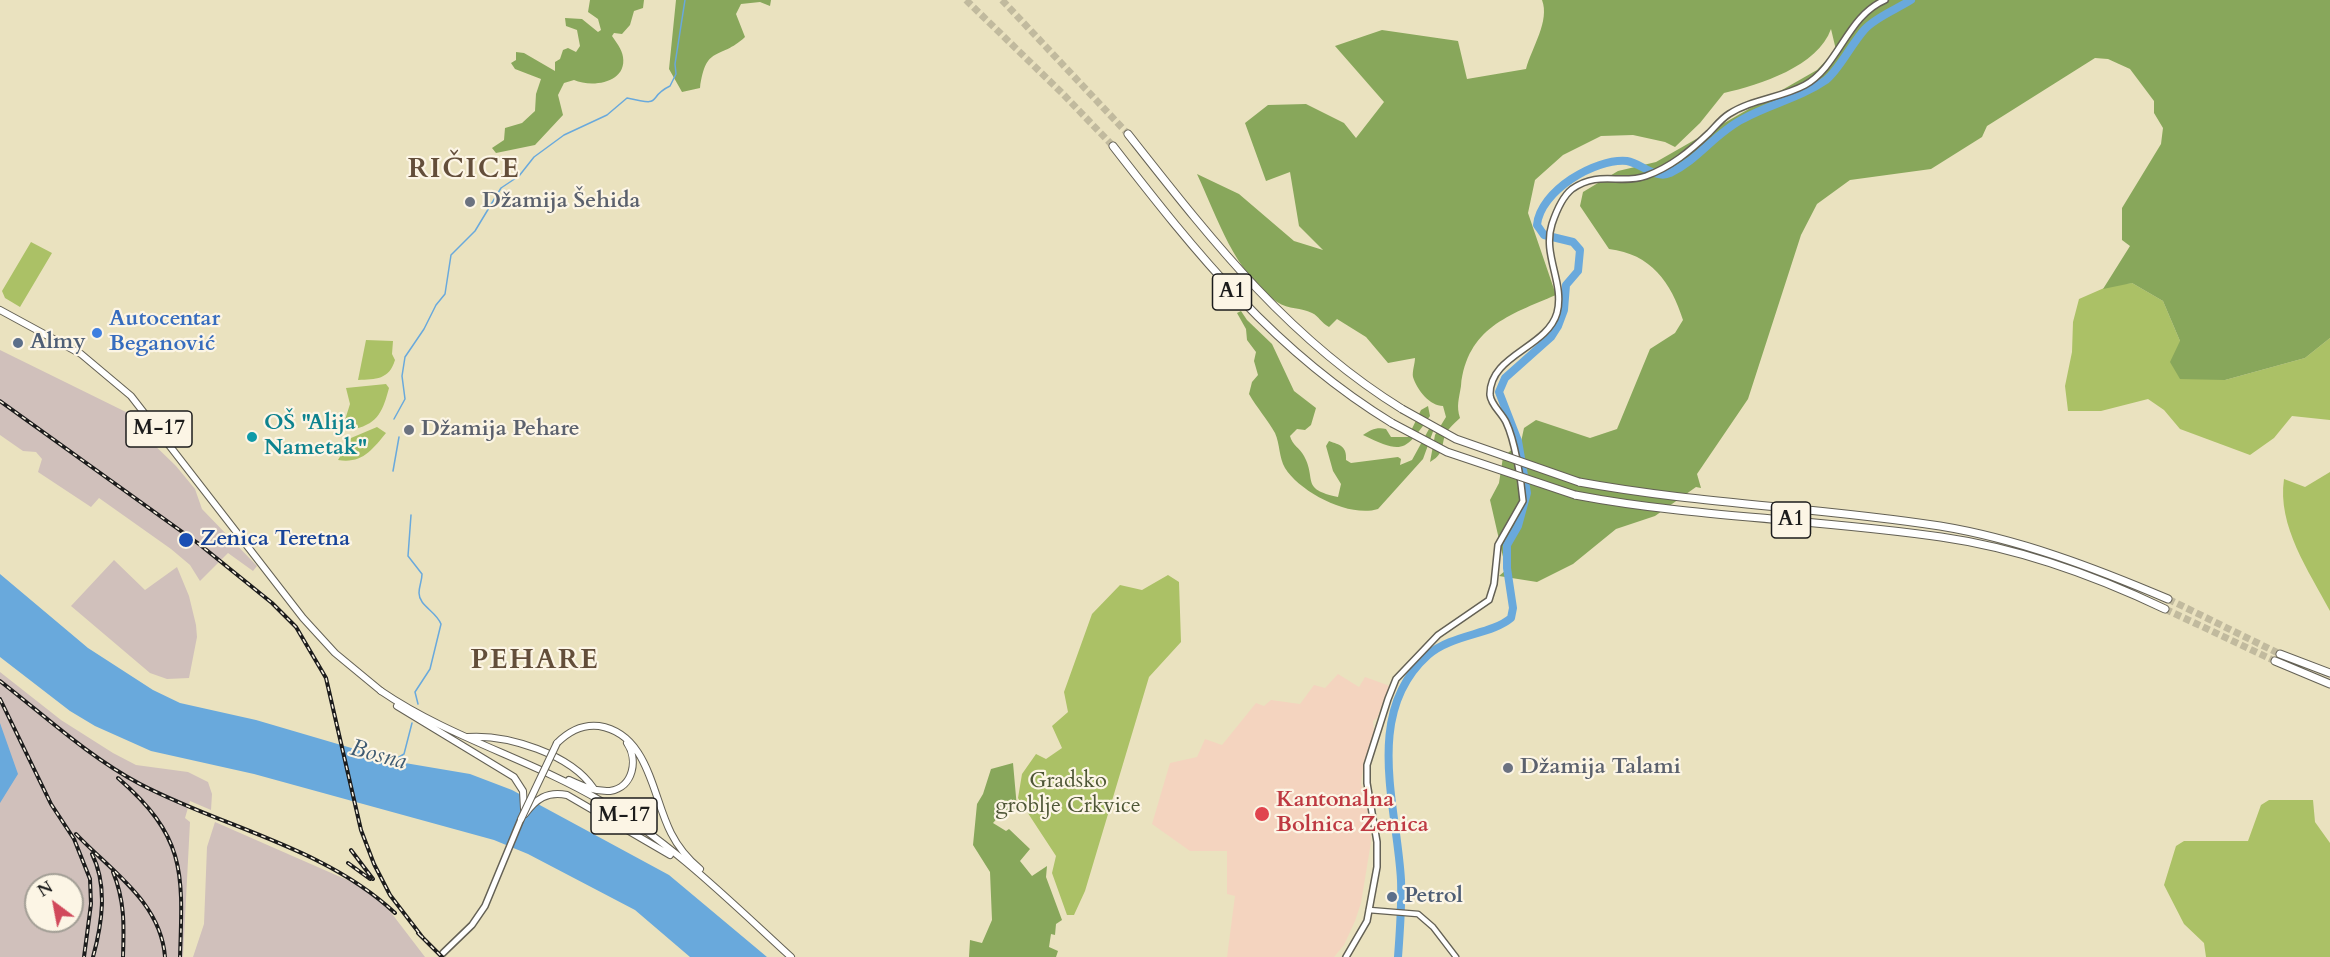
<!DOCTYPE html>
<html>
<head>
<meta charset="utf-8">
<style>
	body { margin:0 }
	#map { position:relative; width:2330px; height:957px; overflow:hidden; background:#eae2bf; font-family:Cardo,serif }
	canvas { display:block }
	.north { position:absolute; left:24px; top:873px; width:60px; height:60px; box-sizing:border-box; background:#fcf5e5; border:2px solid #a29e95; border-radius:50%; rotate:328deg; font-size:16px; font-weight:700; line-height:24px; text-align:center; color:#1c1c1c }
	.north::after { content:''; display:block; margin:auto; width:21px; height:27px; background:#d1495b; clip-path:polygon(50% 0,100% 100%,50% 72%,0 100%) }
</style>
</head>
<body>
<div id="map">
<canvas width="2330" height="957"></canvas>
<div class="north">N</div>
</div>
<script>
const ctx = document.querySelector('canvas').getContext('2d');
ctx.lineJoin = 'round';
function fill(path, color) {
  ctx.fillStyle = color;
  ctx.fill(path, 'evenodd');
}
function stroke(path, color, width, dash) {
  ctx.strokeStyle = color;
  ctx.lineWidth = width;
  ctx.lineCap = dash ? 'butt' : 'round';
  ctx.setLineDash(dash || []);
  ctx.stroke(path);
}
function drawText(font, color, halo, rows, align = 'center') {
  ctx.font = font + ' Cardo,serif';
  ctx.lineWidth = 4.5;
  ctx.setLineDash([]);
  ctx.textBaseline = 'middle';
  ctx.strokeStyle = halo;
  ctx.fillStyle = color;
  for (const [text, x, y, turn = 0] of rows) {
    ctx.save();
    ctx.translate(x, y);
    ctx.rotate((+turn || 0) * Math.PI / 180);
    ctx.textAlign = isNaN(turn) ? turn : align;
    if (halo) ctx.strokeText(text, 0, 0);
    ctx.fillText(text, 0, 0);
    ctx.restore();
  }
}
fill(new Path2D(`
	M1338 674 1359 687 1365 677 1390 686 1377 718 1373 721 1374 733 1364 761 1361 783 1371 824V842L1361 903 1355 921 1344 945 1334 957H1227L1235 896 1227 894V851H1190L1152 824 1170 763 1197 757 1205 739 1222 745 1256 703 1264 706 1271 700 1300 704 1314 685 1325 688Z`), '#f4d4bf');
fill(new Path2D(`
	M0 350 130 414 144 426 142 433 176 466 195 489 202 509 257 566 253 571 228 553 200 581 190 565 171 549 99 498 91 507 38 472 42 459 36 452 23 451 0 435Z
	M114 560 145 590 177 567 189 596 196 625 197 637 189 678 167 679 150 673 71 606Z
	M0 672 61 720 113 753 136 765 188 772 208 782 212 794 211 810 190 801 185 818 190 822 183 957H0ZM36 885H72V921H36Z
	M215 822 361 886 386 906 425 957H193L204 924 207 847Z`), '#d0c0bb');
fill(new Path2D(`
	M31 242 52 253 20 307 5 298 2 291Z
	M2132 283 2163 301 2180 341 2225 380 2305 358 2330 338V420L2292 416 2274 438 2250 455 2180 429 2164 410 2148 399 2101 411H2068L2065 386 2072 352 2073 322 2079 299 2111 285Z
	M366 340 393 341 392 354 395 360C389 380 376 379 358 380Z
	M386 384 389 388C383 410 379 423 355 429L344 423 350 404 346 388Z
	M377 427 386 433C372 450 362 464 338 460L351 438Z
	M2330 472V611C2309 571 2277 526 2284 479L2305 487Z
	M1168 575 1179 582 1181 642 1149 677 1085 891 1074 915H1067L1052 873 1056 856 1018 798 1022 774 1036 754 1046 759 1062 748 1052 726 1068 712 1064 692 1092 614 1120 585 1142 590Z
	M2269 800H2313L2315 822 2330 843V957H2206L2204 943 2184 924 2164 885 2176 846 2184 841H2248L2261 805Z`), '#abc166');
fill(new Path2D(`
	M590 0H644L643 8 634 11 630 25 622 34 614 33 612 36C616 42 622 49 623 57 627 83 592 88 574 80L564 83 558 95 563 115 535 145 496 153 492 148 504 140 505 128 522 123 535 111 536 94 541 79 515 69 511 63 516 60V52L524 53 555 71V62L560 59 563 50 568 48 576 52 580 46 577 30 566 26 565 18 582 19 598 32 601 30 598 19 588 12Z
	M676 0H771L770 6 760 2 741 4 736 14 745 37C719 61 706 44 700 88L682 92 669 69Z
	M1542 0H2330V338L2305 358 2225 380 2180 379 2170 362 2180 341 2163 301 2132 283 2103 289 2130 246 2122 240V208L2161 144 2163 128 2154 113V101L2130 69 2108 59 2095 58 1987 126 1982 137 1931 169 1850 180 1817 204 1801 235 1748 399 1697 474 1701 488 1696 487 1655 516 1616 529 1573 564 1537 582 1499 576 1506 570 1490 500 1499 483 1503 457 1521 442 1524 428 1536 420 1590 438 1617 429 1650 349 1675 333 1683 320C1671 282 1651 254 1609 249L1580 206 1583 192 1618 171 1656 162 1817 70 1836 50 1831 29C1818 66 1760 85 1724 93L1700 123 1675 147 1665 142 1633 135 1601 136 1563 155 1535 180 1528 213 1556 295C1509 315 1467 328 1461 386 1459 399 1456 406 1460 418 1456 422 1452 425 1449 429 1439 440 1448 452 1430 462L1435 435 1446 417 1443 406C1430 406 1417 390 1413 377 1412 372 1415 363 1415 358L1388 363 1366 337 1337 319 1329 327C1321 323 1319 316 1312 313 1301 307 1289 310 1277 302 1234 272 1218 219 1197 174L1239 194 1294 241 1323 250 1299 226 1290 172 1266 181 1245 123 1268 105 1306 104 1344 123 1356 138 1384 102 1335 46 1382 30 1458 41 1467 79 1526 69C1532 47 1550 21 1542 0Z
	M1241 311 1247 320 1272 344 1294 391 1316 408 1311 425 1305 430 1297 429 1290 436C1292 445 1300 448 1304 456 1317 480 1300 489 1338 497L1341 484 1333 471 1326 446 1329 441C1340 445 1347 446 1346 460L1351 463 1398 457 1401 459 1400 465 1412 460 1429 429 1432 425 1435 426 1423 459 1378 509C1349 518 1300 492 1285 468 1279 458 1280 444 1275 433 1268 420 1257 408 1249 394L1252 382 1258 375 1254 361 1256 352 1247 340 1246 329 1237 313Z
	M1428 406 1430 416C1405 451 1404 455 1363 435 1371 430 1376 427 1386 429L1391 437H1408L1421 410Z
	M1013 763 1017 808 1001 814 993 823 1006 831 1009 829 1030 849 1020 861 1032 876 1047 866 1046 877 1062 920 1056 924 1055 935 1051 934 1049 947 1058 951 1056 957H969L970 940 982 943 992 920 990 872 973 845 977 804 983 794 991 769Z`), '#88a75b');
fill(new Path2D(`
	M0 574 88 648 153 690 180 703 256 720 399 762 470 774 512 790 669 875 767 957H690L635 910 528 854 494 840 254 774 151 751 95 726 70 711 0 657Z
	M0 723 18 774 0 803Z`), '#69a9dc');
stroke(new Path2D(`
	M394 419 405 399 402 376 405 357 424 329 436 305 445 294 451 255 475 231 501 188 519 176 534 157 564 135 607 115 627 98C666 107 645 98 670 86L676 74 675 64 685 0
	M393 471 399 437
	M411 515 408 556 422 574C422 581 419 586 419 593 419 606 436 611 441 624L430 669 415 692 418 704
	M394 760 404 754 412 723`), '#69a9dc', 1.5);
stroke(new Path2D(`
	M1398 957C1400 931 1402 905 1401 880 1397 806 1363 713 1428 655 1452 634 1491 635 1511 618L1513 608 1507 568V545L1518 526 1527 493 1518 441 1499 392 1505 378 1551 337 1558 326 1564 310 1566 285 1578 271 1580 250 1573 242 1544 235 1537 225C1540 191 1595 158 1627 161 1641 163 1656 180 1670 173 1698 160 1715 133 1743 119 1770 104 1800 98 1826 80 1839 70 1852 43 1865 29 1876 17 1897 9 1911 0`), '#69a9dc', 8);
stroke(new Path2D(`
	M966 0 1063 94 1113 146
	M1002 0 1128 134
	M2168 599 2280 654
	M2165 609 2275 661`), '#c1ba9e', 7, [7, 3.5]);
const tertiary = new Path2D(`
	M1369 910 1418 914 1433 927 1456 957`);
const secondary = new Path2D(`
	M443 953 472 925 485 906 521 819
	M1346 957 1367 921 1377 867V842L1367 783V765L1388 699 1396 679 1438 635 1489 600 1494 584 1498 545 1523 501C1521 479 1515 441 1506 422 1501 412 1491 405 1490 395 1489 355 1547 348 1557 313 1565 283 1542 255 1552 224 1556 212 1562 197 1572 189 1599 170 1620 185 1646 176 1671 167 1690 151 1709 133 1716 126 1721 119 1729 114 1752 99 1781 98 1805 85 1839 66 1847 16 1885 0`);
const primary = new Path2D(`
	M0 310 81 354 131 396 303 618 335 653 381 691`);
const trunk = new Path2D(`
	M381 691C450 738 530 759 601 801 672 843 731 902 791 957
	M397 706 514 777 523 791 524 809
	M467 737C507 734 571 754 594 789
	M557 743C568 732 582 724 599 726 649 734 652 796 671 833 678 847 688 859 700 869
	M569 780C582 786 595 792 610 791 634 787 638 759 627 743
	M525 814C536 799 547 791 567 795L670 855`);
const motorway = new Path2D(`
	M1128 134C1210 238 1287 338 1402 409
	M1113 146C1196 253 1274 351 1392 423
	M1579 482C1698 504 1820 507 1940 526 2019 539 2095 568 2168 599
	M1575 495C1696 518 1820 519 1941 537 2018 548 2096 576 2165 609
	M2280 654 2330 673
	M2275 661 2330 684`);
stroke(tertiary, '#646155', 7);
stroke(secondary, '#646155', 8);
stroke(primary, '#646155', 8);
stroke(trunk, '#646155', 8);
stroke(motorway, '#646155', 9);
stroke(tertiary, '#fff', 4.5);
stroke(secondary, '#fff', 5);
stroke(primary, '#fff', 6);
stroke(trunk, '#fff', 6);
stroke(motorway, '#fff', 7);
const rail = new Path2D(`
	M0 401 199 544 272 603 296 627 326 678 361 830 374 864 390 895 423 938
	M0 681C45 716 89 757 140 784 224 828 324 847 395 913
	M0 699 51 804 74 839 90 879 91 904 84 957
	M118 778C186 837 183 872 180 957
	M76 834C110 870 161 902 165 957
	M351 850 373 879
	M92 854C108 886 102 924 93 957
	M348 863 370 879
	M113 872C125 901 124 926 123 957
	M418 933 442 957`);
stroke(rail, '#1c1c1c', 4);
stroke(rail, '#fcf5e5', 1.5, [4.5]);
const trunkBridge = new Path2D(`
	M521 819 557 743`);
const motorwayBridge = new Path2D(`
	M1402 409 1456 439 1579 482
	M1392 423 1447 452 1575 495`);
stroke(trunkBridge, '#646155', 8, []);
stroke(motorwayBridge, '#646155', 9, []);
stroke(trunkBridge, '#fff', 6);
stroke(motorwayBridge, '#fff', 7);
for (const [x, y, r, color] of [
	[470,202,6,"#6b7280"],
	[97,333,6,"#3f7fe0"],
	[18,343,6,"#5c6f8a"],
	[409,430,6,"#6b7280"],
	[252,437,6,"#0f9aa8"],
	[186,540,8,"#1a4fb4"],
	[1508,768,6,"#6b7280"],
	[1262,814,8,"#e0444e"],
	[1392,897,6,"#5c6f8a"]
]) {
  const dot = new Path2D();
  dot.arc(x, y, r, 0, 2 * Math.PI);
  ctx.fillStyle = color;
  ctx.fill(dot);
  stroke(dot, '#fcf5e5', 2);
}
for (const [x, y, w] of [
	[1232,292,39],
	[159,429,66],
	[1791,520,39],
	[624,816,66]
]) {
  const box = new Path2D();
  box.roundRect(x - w / 2, y - 18, w, 36, 4.5);
  ctx.fillStyle = '#fcf5e5';
  ctx.fill(box);
  stroke(box, '#1c1c1c', 1.5);
}
drawText('bold 21px', '#1c1c1c', null, [
	["A1",1232,292],
	["M-17",159,429],
	["A1",1791,520],
	["M-17",624,816]
]);
drawText('bold 22px', '#5b616d', '#fcf5e5', [
	["Džamija Šehida",482,202],
	["Džamija Pehare",421,430],
	["Džamija Talami",1520,768]
], 'left');
drawText('bold 22px', '#366cbe', '#fcf5e5', [
	["Autocentar",109,320],
	["Beganović",109,345]
], 'left');
drawText('bold 22px', '#4e5e75', '#fcf5e5', [
	["Almy",30,343],
	["Petrol",1404,897]
], 'left');
drawText('bold 22px', '#0d838f', '#fcf5e5', [
	["OŠ \"Alija",264,424],
	["Nametak\"",264,449]
], 'left');
drawText('bold 22px', '#164399', '#fcf5e5', [
	["Zenica Teretna",200,540]
], 'left');
drawText('22px', '#4e5636', '#fcf5e5', [
	["Gradsko",1068,782],
	["groblje Crkvice",1068,807]
]);
drawText('bold 22px', '#be3a42', '#fcf5e5', [
	["Kantonalna",1276,801],
	["Bolnica Zenica",1276,826]
], 'left');
drawText('italic 24px', '#3f5b72', '#fcf5e5', [
	["Bosna",378,756,15]
]);
ctx.letterSpacing = '1.5px';
drawText('bold 28px', '#634e3a', '#fcf5e5', [
	["RIČICE",464,171],
	["PEHARE",535,662]
]);
ctx.letterSpacing = '0px';
</script>
</body>
</html>
